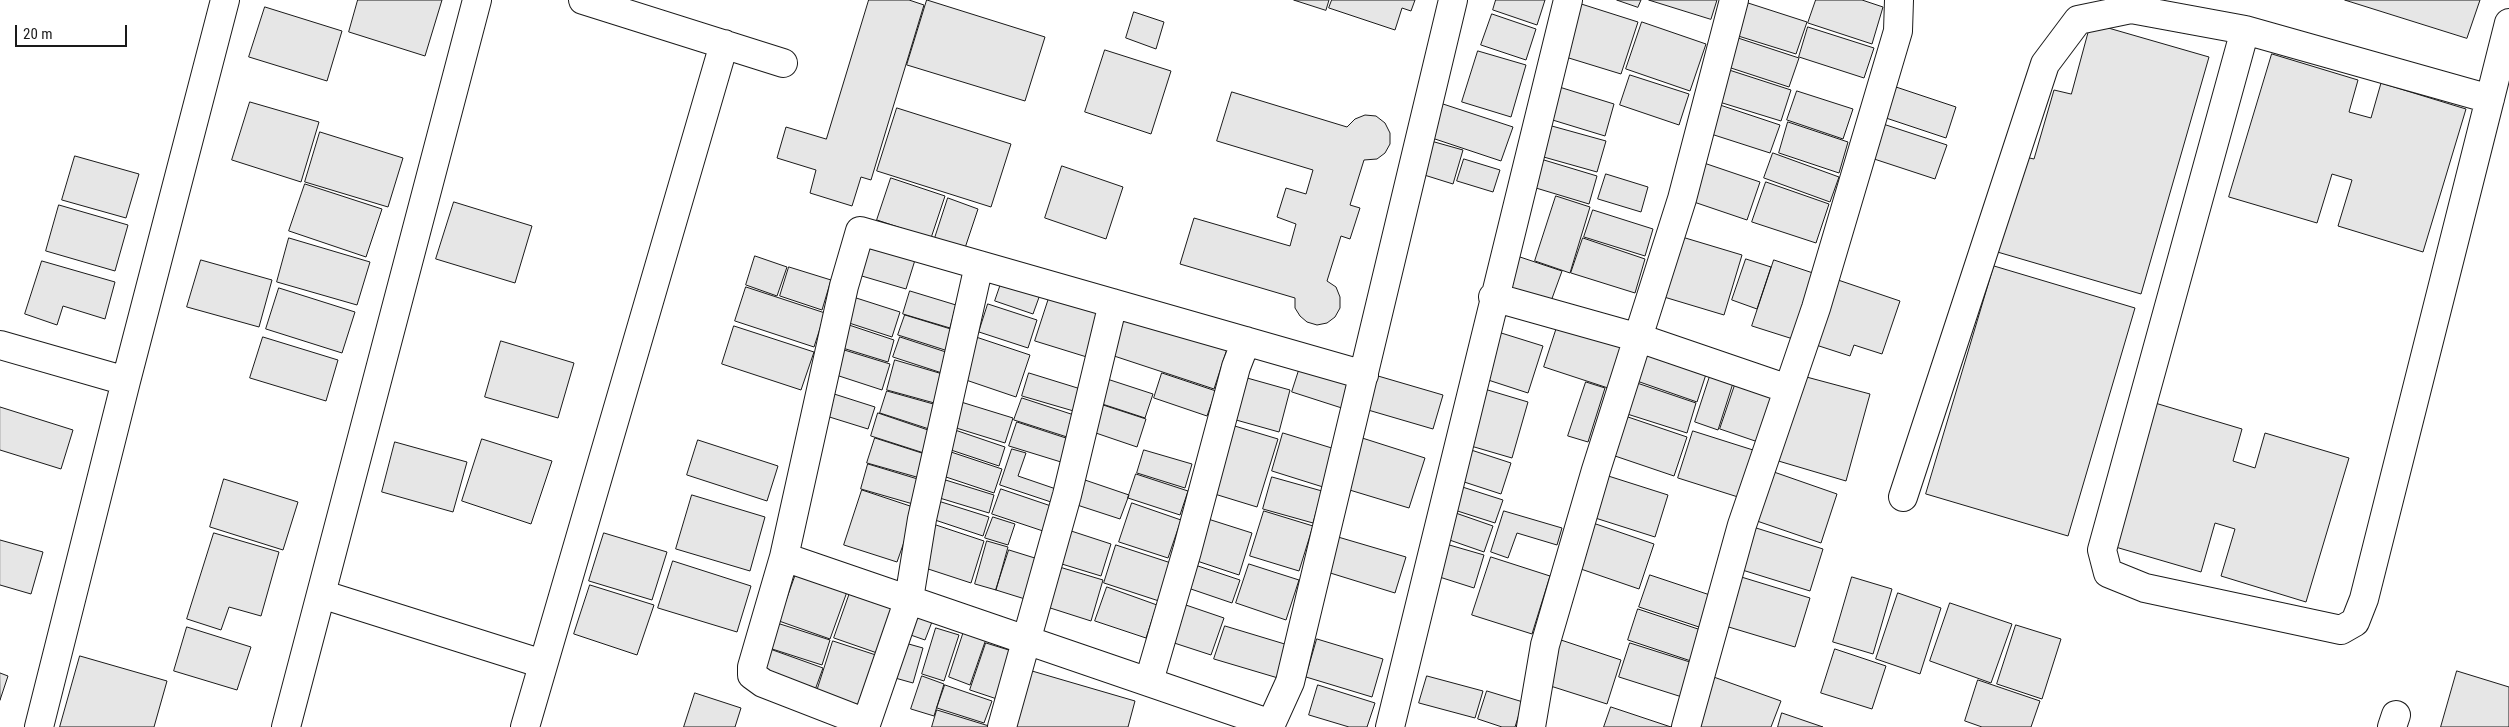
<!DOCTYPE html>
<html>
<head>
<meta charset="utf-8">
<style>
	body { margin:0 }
	#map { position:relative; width:2509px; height:727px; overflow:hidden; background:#fff; font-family:"Roboto Condensed",sans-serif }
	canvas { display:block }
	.scale { position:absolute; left:15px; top:25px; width:112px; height:22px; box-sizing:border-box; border:2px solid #1a1a1a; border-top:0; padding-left:6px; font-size:15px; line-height:18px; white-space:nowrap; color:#1a1a1a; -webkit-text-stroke:4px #fff; paint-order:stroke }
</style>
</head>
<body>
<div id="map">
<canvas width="2509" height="727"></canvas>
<div class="scale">20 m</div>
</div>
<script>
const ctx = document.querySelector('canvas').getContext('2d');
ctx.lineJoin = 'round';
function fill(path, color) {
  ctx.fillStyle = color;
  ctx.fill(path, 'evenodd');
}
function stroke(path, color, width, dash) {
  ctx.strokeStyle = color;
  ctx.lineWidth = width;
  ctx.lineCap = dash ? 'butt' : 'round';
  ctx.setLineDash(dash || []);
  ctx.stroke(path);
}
const building = new Path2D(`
	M358 0H442L425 56 349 32Z
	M869 0H909L924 5 871 180 861 177 852 206 810 193 816 170 777 158 786 127 826 139Z
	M927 0 1045 37 1025 101 907 65Z
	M1294 0H1329L1326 10Z
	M1332 0H1415L1411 11 1402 8 1395 30 1329 8Z
	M1496 0H1545L1537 25 1493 10Z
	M1617 0H1641L1638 7Z
	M1649 0H1717L1711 19Z
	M1816 0H1862L1883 7 1872 44 1808 23Z
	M2345 0H2480L2467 38Z
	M1575 2 1638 22 1621 74 1559 55Z
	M1745 2 1807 22 1796 54 1735 35Z
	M265 7 342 31 327 81 249 57Z
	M1134 12 1164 22 1156 49 1126 38Z
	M1492 14 1536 29 1526 60 1481 45Z
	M1642 22 1706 44 1690 91 1626 69Z
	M2091 23 2209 57 2141 294 1994 251 2021 156 2034 159 2054 90 2071 94Z
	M1808 27 1874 48 1864 78 1799 57Z
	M1738 38 1799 58 1789 87 1728 67Z
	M1105 50 1171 71 1151 134 1085 112Z
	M1478 51 1526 65 1511 117 1462 102Z
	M2272 54 2358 80 2349 112 2371 118 2381 83 2466 109 2423 252 2338 226 2352 180 2332 174 2317 223 2229 197Z
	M1726 69 1791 90 1781 121 1716 101Z
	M1630 75 1689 94 1679 125 1620 105Z
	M1887 84 1956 107 1946 138 1877 115Z
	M1556 86 1614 104 1605 136 1546 118Z
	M1797 91 1853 109 1843 139 1787 120Z
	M1232 92 1347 127 1355 119 1365 115 1376 116 1385 123 1390 133V144L1385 153 1377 159 1364 160 1350 205 1360 208 1350 239 1341 236 1327 281 1336 287 1340 297V308L1335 317 1327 323 1317 325 1307 322 1300 316 1295 308V298L1180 264 1194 218 1290 246 1296 224 1277 217 1286 188 1306 194 1313 170 1217 141Z
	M250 102 319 122 301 182 232 160Z
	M1440 103 1513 127 1501 161 1429 137Z
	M1720 105 1780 125 1770 153 1711 134Z
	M897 108 1011 144 991 207 877 171Z
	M1788 122 1848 142 1839 173 1779 153Z
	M1877 122 1947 145 1935 179 1865 156Z
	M1541 123 1606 141 1597 172 1533 154Z
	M320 132 403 158 388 207 305 182Z
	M1431 141 1463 150 1453 184 1421 174Z
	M1773 153 1839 177 1830 202 1764 178Z
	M75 156 139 174 126 218 62 200Z
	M1534 157 1597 176 1589 204 1526 185Z
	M1464 159 1500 170 1493 192 1457 181Z
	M1698 161 1760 182 1747 220 1685 199Z
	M1062 166 1123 187 1106 239 1045 218Z
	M1606 174 1648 187 1641 212 1598 199Z
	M891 178 945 196 931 238 877 220Z
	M1766 182 1829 204 1816 243 1752 222Z
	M305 184 382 209 366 257 289 231Z
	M1556 196 1590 207 1570 273 1535 261Z
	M948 198 978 209 963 254 933 244Z
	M454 202 532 226 515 283 436 259Z
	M59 205 128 225 115 271 46 251Z
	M1593 210 1653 229 1645 256 1584 237Z
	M1682 237 1742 255 1724 315 1664 297Z
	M289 238 370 262 357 305 277 282Z
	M1583 238 1645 259 1635 293 1571 273Z
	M864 244 915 260 906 289 855 274Z
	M755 256 787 267 777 296 746 285Z
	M1517 256 1562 271 1550 304 1506 288Z
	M1746 259 1771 267 1757 309 1732 300Z
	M201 260 272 280 259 327 187 307Z
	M1774 260 1816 274 1793 339 1752 326Z
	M42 261 115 282 105 319 63 306 57 325 25 314Z
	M1994 266 2135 308 2068 536 1926 494Z
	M789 267 831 280 822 310 780 296Z
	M1004 275 1042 289 1033 314 995 301Z
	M1838 280 1900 301 1882 354 1854 345 1850 356 1816 345Z
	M746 287 825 313 814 347 735 321Z
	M279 288 355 312 342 353 266 329Z
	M910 291 956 305 950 328 903 314Z
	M850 296 900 312 892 337 843 321Z
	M1049 298 1104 315 1090 358 1035 341Z
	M988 304 1037 320 1028 348 979 332Z
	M1119 308 1229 343 1214 389 1105 353Z
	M905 315 954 330 948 351 898 335Z
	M843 323 894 340 888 362 836 346Z
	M1558 324 1625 346 1611 389 1544 367Z
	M734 326 814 352 801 390 722 364Z
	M1498 332 1543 346 1528 393 1482 378Z
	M263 337 338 360 326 401 250 378Z
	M900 337 952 354 945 374 893 357Z
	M976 337 1030 355 1016 397 963 379Z
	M501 341 574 363 558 418 485 397Z
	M1647 343 1709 365 1697 402 1634 380Z
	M841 349 890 364 882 390 833 374Z
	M895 360 946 375 938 404 887 390Z
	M1301 364 1357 381 1348 410 1292 392Z
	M1029 373 1084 390 1077 412 1022 396Z
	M1162 373 1216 391 1207 416 1154 398Z
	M1711 373 1734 380 1718 430 1695 422Z
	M1799 375 1870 394 1846 481 1775 460Z
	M1240 376 1290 390 1279 432 1229 418Z
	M1378 376 1443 395 1433 429 1368 410Z
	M1101 377 1153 394 1145 418 1093 401Z
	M1586 382 1605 388 1588 442 1568 436Z
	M1634 382 1696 403 1687 433 1624 413Z
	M1736 382 1777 396 1761 443 1720 429Z
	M1481 388 1528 402 1512 458 1464 444Z
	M887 391 937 405 929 429 880 413Z
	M831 393 875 407 868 429 823 415Z
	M1022 398 1074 415 1067 437 1014 420Z
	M961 402 1013 418 1005 443 953 427Z
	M1094 402 1146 419 1137 447 1084 429Z
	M2155 403 2242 429 2233 461 2255 468 2265 433 2349 458 2306 602 2221 576 2235 529 2215 523 2201 572 2112 546Z
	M0 407 73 430 61 469 0 450Z
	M878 413 934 432 927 454 871 436Z
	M1625 416 1687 437 1674 476 1612 455Z
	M1017 422 1069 439 1061 462 1009 446Z
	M1228 424 1278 439 1257 507 1208 492Z
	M952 429 1005 447 999 466 945 448Z
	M1693 431 1753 450 1738 497 1678 478Z
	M1283 433 1335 449 1323 487 1272 471Z
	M1359 437 1425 458 1409 508 1343 488Z
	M875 438 928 455 920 478 867 463Z
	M482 439 552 461 531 524 462 501Z
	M698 440 778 466 767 501 687 475Z
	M395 442 467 462 453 512 382 492Z
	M1465 448 1511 463 1501 494 1455 479Z
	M1012 449 1026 453 1018 476 1056 489 1051 502 1000 485Z
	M945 450 1002 469 994 493 937 474Z
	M1144 450 1192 464 1185 488 1137 473Z
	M868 464 921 480 913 504 861 489Z
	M1771 471 1837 494 1821 543 1754 520Z
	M1136 474 1188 491 1180 515 1128 498Z
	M1602 474 1668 495 1655 537 1589 516Z
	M1272 477 1322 491 1313 523 1263 509Z
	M939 478 994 495 989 513 933 496Z
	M1079 478 1129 495 1120 519 1071 503Z
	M224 479 298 502 283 550 210 527Z
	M1453 484 1503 500 1495 523 1445 507Z
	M1001 489 1054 507 1046 532 992 514Z
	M862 490 916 508 897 562 844 545Z
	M692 495 765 517 750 571 676 549Z
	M935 500 989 517 983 536 929 518Z
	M1132 503 1181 520 1168 558 1119 542Z
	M1447 510 1493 526 1484 552 1438 536Z
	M1264 511 1313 526 1299 571 1250 556Z
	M1504 511 1562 528 1557 545 1517 533 1508 558 1491 552Z
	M993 517 1015 524 1008 545 985 538Z
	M1208 519 1252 533 1239 575 1194 560Z
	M1590 522 1654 544 1639 589 1575 567Z
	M930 523 984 541 971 583 916 565Z
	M1753 527 1823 549 1810 591 1739 569Z
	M1062 528 1111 544 1101 576 1052 561Z
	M214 533 279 552 261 616 229 607 221 630 187 619Z
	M604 533 667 552 652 600 589 581Z
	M1338 537 1406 557 1395 593 1327 572Z
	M0 540 43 552 31 594 0 585Z
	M987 541 1008 547 996 590 975 584Z
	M1439 542 1484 555 1474 588 1430 574Z
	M1116 545 1171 563 1159 601 1104 583Z
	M1009 550 1038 559 1025 599 996 590Z
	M1491 557 1550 576 1532 634 1472 615Z
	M673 561 751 586 737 632 658 608Z
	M1192 564 1240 580 1232 603 1185 587Z
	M1249 564 1299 580 1286 620 1236 603Z
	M1056 566 1103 580 1091 621 1044 606Z
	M797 571 848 589 830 639 779 621Z
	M1650 575 1713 596 1702 628 1639 607Z
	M1738 576 1810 598 1795 647 1722 625Z
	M1852 577 1892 589 1873 654 1833 642Z
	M590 585 654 605 637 655 574 634Z
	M852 587 898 603 880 654 834 638Z
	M1107 587 1157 605 1146 638 1095 621Z
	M1898 593 1941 608 1920 674 1876 659Z
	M1177 602 1224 618 1211 655 1165 640Z
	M1950 603 2012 624 1991 683 1930 661Z
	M911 606 935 614 925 640 902 632Z
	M1638 609 1704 631 1694 662 1628 640Z
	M777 623 830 640 822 665 769 648Z
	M2016 625 2061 639 2042 699 1997 684Z
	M1225 626 1288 645 1278 678 1214 659Z
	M187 627 251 647 237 690 174 671Z
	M936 628 959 635 944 681 922 674Z
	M964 631 986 639 970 685 949 677Z
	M1555 638 1621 660 1607 704 1541 683Z
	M1317 639 1383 659 1372 697 1306 677Z
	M833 641 882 657 865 707 817 691Z
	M898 641 923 648 913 683 888 676Z
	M986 643 1012 651 997 699 970 690Z
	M1630 643 1693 663 1682 697 1619 677Z
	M770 649 823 668 815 690 762 673Z
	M1835 649 1886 666 1872 709 1821 693Z
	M80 656 167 681 154 727H60Z
	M1032 671 1135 701 1128 727H1016Z
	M2457 671 2509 687V727H2441Z
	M0 673 8 676 0 700Z
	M1708 675 1781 701 1771 727H1697Z
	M922 676 944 684 934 716 911 709Z
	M1427 676 1483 691 1475 718 1419 703Z
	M1978 680 2040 701 2031 727H1982L1965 721Z
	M945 685 992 701 984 723 937 708Z
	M1318 685 1375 703 1367 727H1349L1309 715Z
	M1487 691 1523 702 1515 727H1502L1478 719Z
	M695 693 741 708 735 727H684Z
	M1611 707 1671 727H1604Z
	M937 710 989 726V727H932Z
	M1782 713 1823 727H1778Z`);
fill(building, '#e6e6e6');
stroke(building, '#1a1a1a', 1);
const street = new Path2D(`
	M583 0 783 63
	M2245 30 2102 550 2108 573 2145 588 2341 630 2355 622 2364 599 2509 23
	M1493 297 1639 338 1788 389
	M0 345 126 381
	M1364 375 860 231 844 286 784 557 1271 724 1290 682 1453 0
	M1903 497 2045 64 2078 20 2131 9 2245 30 2490 99
	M784 557 752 667V675L763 683 866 723
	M321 594 543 664
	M1149 681 1187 551 1236 367 1246 341
	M39 727 126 381 225 0
	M286 727 477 0
	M525 727 724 44
	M865 727 909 599 922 519 979 265
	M1002 727 1067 495 1113 303
	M1390 727 1568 0
	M1531 727 1545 645 1596 470 1682 199 1734 0
	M1686 727 1742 525 1816 308 1898 31 1899 0
	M2392 727 2396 715`);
stroke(street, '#1a1a1a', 30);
stroke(street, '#fff', 28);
</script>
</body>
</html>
